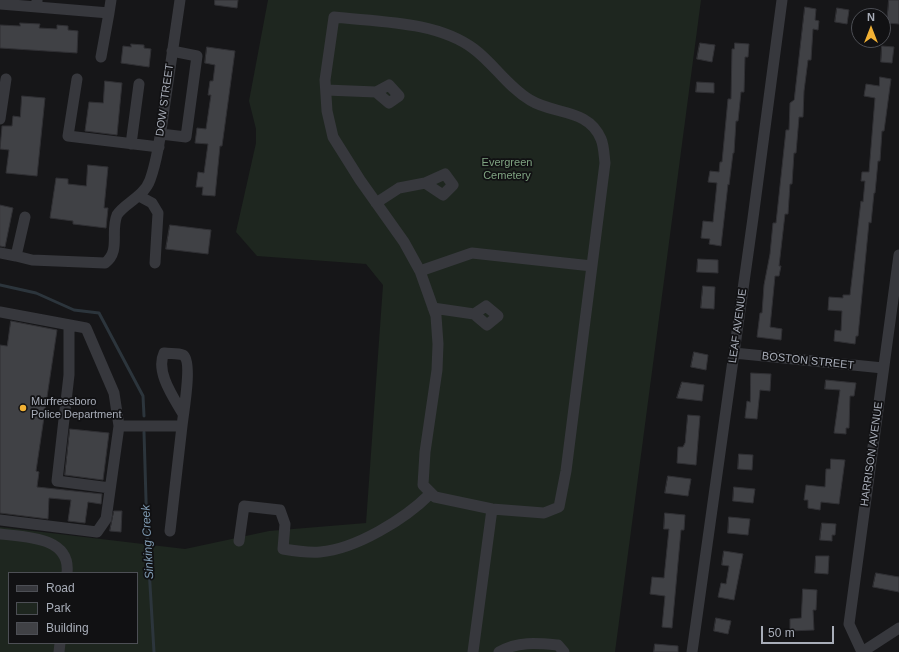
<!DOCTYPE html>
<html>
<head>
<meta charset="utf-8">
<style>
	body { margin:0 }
	#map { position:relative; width:899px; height:652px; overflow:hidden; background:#161618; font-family:Helvetica,sans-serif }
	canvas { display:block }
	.legend { position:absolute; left:8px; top:572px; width:130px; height:72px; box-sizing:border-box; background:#111113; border:1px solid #4d4f55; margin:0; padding:5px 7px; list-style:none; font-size:12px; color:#a8adb8 }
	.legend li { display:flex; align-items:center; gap:8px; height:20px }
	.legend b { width:20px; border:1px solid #4d4f55 }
	.north { position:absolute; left:851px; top:8px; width:40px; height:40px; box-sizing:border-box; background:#111113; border:1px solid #4d4f55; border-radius:50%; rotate:0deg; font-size:11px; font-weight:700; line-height:16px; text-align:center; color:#a8adb8 }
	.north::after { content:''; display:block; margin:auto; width:14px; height:18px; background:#f2b134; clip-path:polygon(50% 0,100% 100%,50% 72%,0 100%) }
	.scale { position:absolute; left:761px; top:626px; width:73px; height:18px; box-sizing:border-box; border:2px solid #a8adb8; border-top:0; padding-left:5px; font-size:12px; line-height:14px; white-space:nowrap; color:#a8adb8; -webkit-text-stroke:3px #111113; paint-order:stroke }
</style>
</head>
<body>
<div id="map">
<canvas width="899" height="652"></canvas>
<ul class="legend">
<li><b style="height:5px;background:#37383d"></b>Road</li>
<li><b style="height:11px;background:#1e261f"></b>Park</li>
<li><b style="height:11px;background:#404145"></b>Building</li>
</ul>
<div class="north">N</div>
<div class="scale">50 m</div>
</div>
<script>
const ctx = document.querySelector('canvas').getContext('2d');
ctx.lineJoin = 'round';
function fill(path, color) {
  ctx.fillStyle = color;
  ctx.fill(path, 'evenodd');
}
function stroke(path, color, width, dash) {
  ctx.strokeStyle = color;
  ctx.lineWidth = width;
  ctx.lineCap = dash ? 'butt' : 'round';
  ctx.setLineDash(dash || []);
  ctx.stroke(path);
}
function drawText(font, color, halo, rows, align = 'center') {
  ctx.font = font + ' Helvetica,sans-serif';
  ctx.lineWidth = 3.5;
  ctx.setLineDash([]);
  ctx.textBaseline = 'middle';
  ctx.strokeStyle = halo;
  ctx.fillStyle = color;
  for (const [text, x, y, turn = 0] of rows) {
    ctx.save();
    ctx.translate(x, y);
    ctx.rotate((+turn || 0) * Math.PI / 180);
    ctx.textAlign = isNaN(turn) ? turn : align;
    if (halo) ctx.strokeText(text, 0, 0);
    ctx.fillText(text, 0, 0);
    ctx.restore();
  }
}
fill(new Path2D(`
	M268 0H701L615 652H0V527L185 549 269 531 366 523 383 285 366 264 257 256 236 232 256 143V129L249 101ZM9 573H137V643H9Z`), '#1e261f');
stroke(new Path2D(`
	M0 285 36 293 74 310 99 313 143 396 144 416
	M144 432 147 534 154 652`), '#2c353c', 3);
const building = new Path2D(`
	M215 0H238L237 8 215 5Z
	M889 0H899V24L887 23Z
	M805 7 816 9 815 20 819 21 818 30 813 29 811 60H808L804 91 803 117H799L796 153H794L792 184H790L788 214H785L779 266H781L779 276H775L770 327 782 329 781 340 757 337 760 313H762L764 285 770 254 773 223H776L786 130H789L790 103 794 100Z
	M837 8 849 10 847 24 835 22Z
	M20 23 40 24 39 28 57 29V25L68 26V30L78 31 77 53 0 48V25L20 26Z
	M700 43 715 45 712 62 697 59Z
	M735 43 749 44 748 57H745L744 92H741L738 121H736L734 153H733L729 185 728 184 721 246 709 244 710 239 701 238 703 221 713 222 717 183 708 182 710 171 719 172 720 162H722L728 99H731L732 49H734Z
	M131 44 144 45V48L151 49 149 67 121 63 123 46 131 47Z
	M882 46 894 47 892 63 881 62Z
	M207 47 235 51 222 146H220L215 196 202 195 203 187H196L198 172 204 173 208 144 195 143 197 128 206 129 211 95H208L210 81H213L215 65 205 63Z
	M880 77 891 79 884 131H882L880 161H878L875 193H874L871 223 869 222 858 336H856L855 344 834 341 835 330 841 331 842 311 828 310 829 297 843 298V295H850L861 201 863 202 865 181H861L862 172H869L875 98 864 96 866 84 879 86Z
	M105 81 122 83 117 135 85 131 89 102 103 103Z
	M697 82 714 83V93L696 92Z
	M22 96 45 98 37 176 6 173 9 150 0 149 2 126H12L13 116 20 117Z
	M88 165 108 167 104 208H108L106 228 73 224V221L50 218 56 178 68 179V184L86 186Z
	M0 205 13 208 5 247 0 246Z
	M170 225 211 230 208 254 166 249Z
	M698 259 718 260V273L697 272Z
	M703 286 715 287 714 309 701 308Z
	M11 321 57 330 36 471 39 472 37 487 102 494 101 504 88 502 85 523 68 521 71 500 49 498 48 519 0 513V345L7 346Z
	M694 352 708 355 706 370 691 367Z
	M751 373 771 374 770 391 760 390 757 419 745 418 747 401 750 402Z
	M826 380 856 383 854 396H850L849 428H846V434L834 433 840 390 825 389Z
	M682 382 704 385 702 401 677 398Z
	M688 415 700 416 696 465 677 463 678 447H683L685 443Z
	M70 429 109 433 103 480 65 475Z
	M739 454 753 455 752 470 738 469Z
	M831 459 845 460 839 504 821 502 820 510 808 508V500H804L806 485 825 487 826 469H830Z
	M668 476 691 479 688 496 665 493Z
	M734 487 755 489 753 503 733 501Z
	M114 511H122L121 532 110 531Z
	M665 513 685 515 684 530H681L672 628 662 627 665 596 650 594 652 577 664 578 669 529H664Z
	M729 517 750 519 748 535 728 533Z
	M822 523 836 524 835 535H832V541L820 540Z
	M724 551 743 554 734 600 718 597 721 583 726 584 729 566 722 565Z
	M816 556H829L828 574 815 573Z
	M876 573 899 577V592L873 587Z
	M803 589 817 590 816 610H813L814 630 790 631V619L801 618Z
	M716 618 731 621 728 634 714 631Z
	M655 644 678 646V652H654Z`);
fill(building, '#404145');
stroke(building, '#303034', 1);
stroke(new Path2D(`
	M37 0V7L109 13 101 57
	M0 4 37 7
	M109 13 111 0
	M334 17C379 22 437 21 474 49 494 64 508 87 530 100 554 115 588 108 601 139 604 146 604 155 605 163L566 471 559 507 544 513 492 509 435 497 423 485 425 452 437 370 438 344 436 316 420 271 404 242 360 180 333 137 327 111 325 80Z
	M77 79 68 136 159 147
	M326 90 376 92 389 85 399 96 389 103 376 92
	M0 119 6 79
	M161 134 186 137 197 56 172 51
	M131 144 139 84
	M139 196 152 203 158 213 155 263
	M376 203 399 188 425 183 445 174 453 185 443 195 425 183
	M0 253 16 256 25 217
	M16 256 32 260 105 263C121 251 110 232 117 215 123 204 144 197 150 180 159 155 161 128 165 103 170 68 175 34 180 0
	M420 271 472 253 592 266
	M433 308 474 314 486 306 498 316 487 325 474 314
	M0 312 86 328 114 393 119 426 106 519 97 532 0 520
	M69 325V375L57 481 110 488
	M734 353 883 368
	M119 426H182
	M170 531 182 426C183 415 193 361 183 355 178 353 169 354 164 353 155 372 174 398 183 414
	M0 534C26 537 71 537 67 573
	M239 541 244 506 280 510 285 524 283 549C295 551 307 553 320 552 356 549 405 519 430 494
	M59 652 60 643
	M473 652 492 509
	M499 652C518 641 537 643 558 645L564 652
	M692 652 753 218 782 0
	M862 652 849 624 899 255
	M862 652 899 628`), '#37383d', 11);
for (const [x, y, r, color] of [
	[23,408,4,"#f2b134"]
]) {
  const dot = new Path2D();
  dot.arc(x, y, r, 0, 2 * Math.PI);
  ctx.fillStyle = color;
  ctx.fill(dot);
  stroke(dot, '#111113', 1.5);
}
drawText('11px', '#a8adb8', '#111113', [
	["DOW STREET",165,100,-82],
	["LEAF AVENUE",738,326,-82],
	["BOSTON STREET",808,361,6],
	["HARRISON AVENUE",872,454,-82]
]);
drawText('11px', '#7fa381', '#111113', [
	["Evergreen",507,163],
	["Cemetery",507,176]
]);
drawText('11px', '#a8adb8', '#111113', [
	["Murfreesboro",31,402],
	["Police Department",31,415]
], 'left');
drawText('italic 12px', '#7f9bb3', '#111113', [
	["Sinking Creek",148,542,-93]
]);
</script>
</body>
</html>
